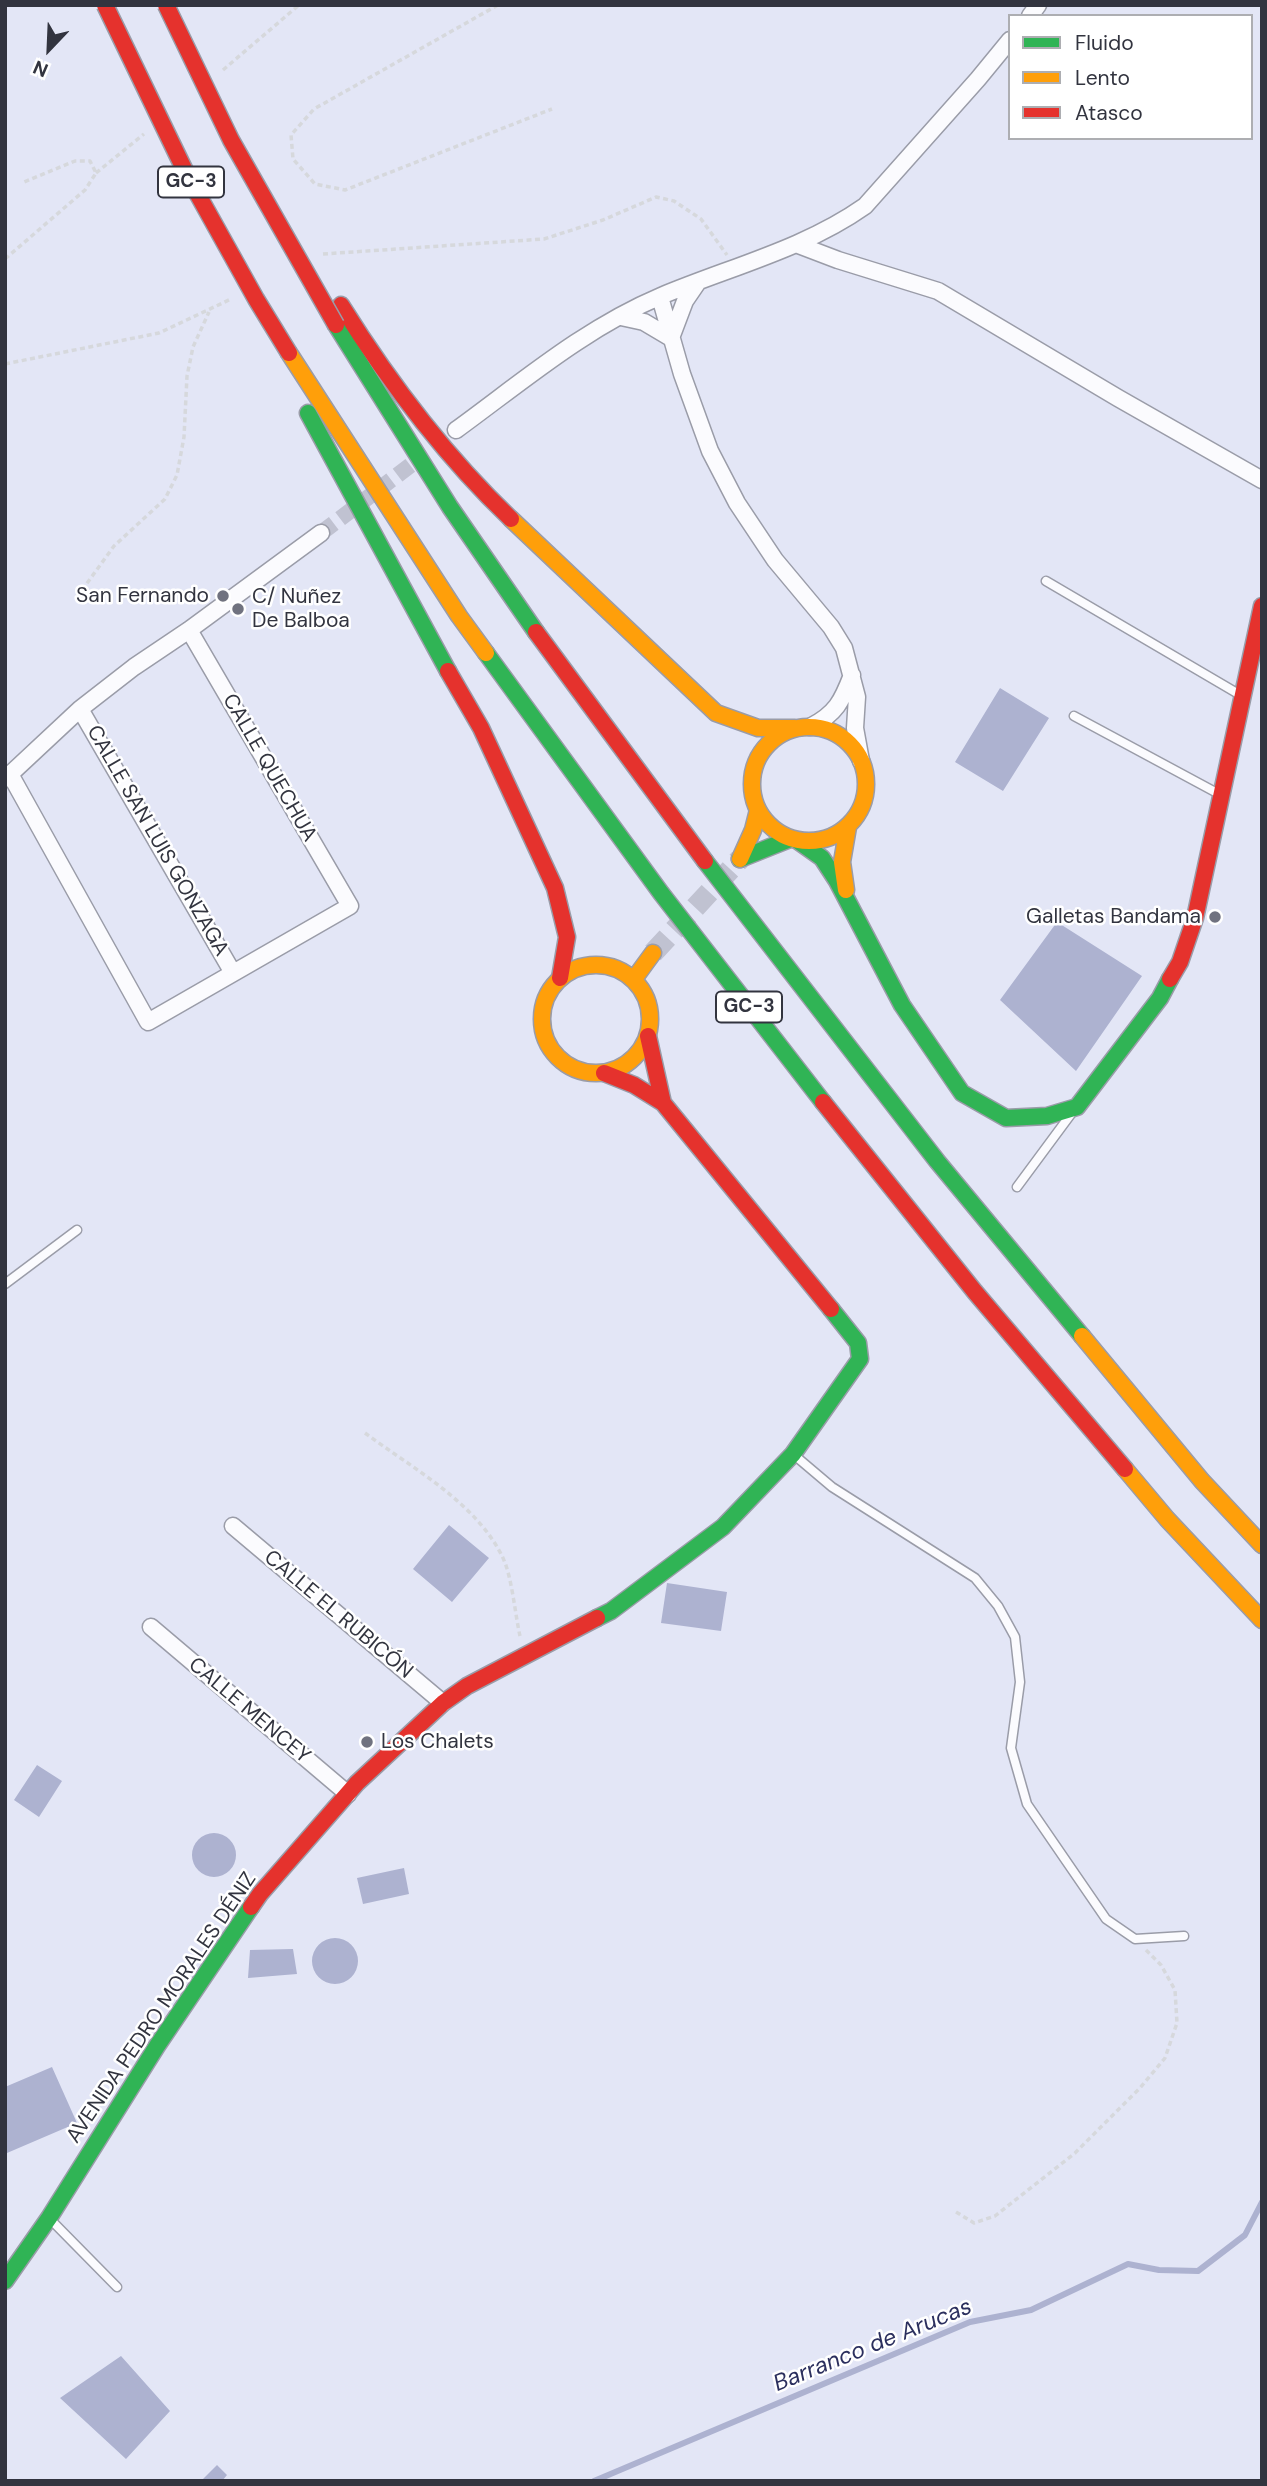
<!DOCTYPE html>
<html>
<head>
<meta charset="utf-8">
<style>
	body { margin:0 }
	#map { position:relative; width:1267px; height:2486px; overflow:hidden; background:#e3e6f6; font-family:"DM Sans",sans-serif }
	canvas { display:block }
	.frame { position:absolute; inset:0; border:7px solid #32343f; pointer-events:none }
	.legend { position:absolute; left:1008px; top:14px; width:245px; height:126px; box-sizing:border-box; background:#fff; border:2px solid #adaeb2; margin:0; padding:9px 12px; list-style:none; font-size:21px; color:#32343f }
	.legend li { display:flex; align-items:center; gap:14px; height:35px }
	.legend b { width:35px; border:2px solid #adaeb2 }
	.north { position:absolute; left:14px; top:14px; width:70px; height:70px; -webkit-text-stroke:5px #fff; paint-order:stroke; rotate:203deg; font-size:19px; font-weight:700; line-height:28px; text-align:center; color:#32343f }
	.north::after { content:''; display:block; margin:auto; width:24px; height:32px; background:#32343f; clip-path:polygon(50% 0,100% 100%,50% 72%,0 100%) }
</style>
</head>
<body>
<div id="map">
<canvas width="1267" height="2486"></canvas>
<div class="frame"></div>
<ul class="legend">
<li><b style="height:9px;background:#30b455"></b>Fluido</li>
<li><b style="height:9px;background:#ff9f0a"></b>Lento</li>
<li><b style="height:9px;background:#e5322d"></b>Atasco</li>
</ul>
<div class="north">N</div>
</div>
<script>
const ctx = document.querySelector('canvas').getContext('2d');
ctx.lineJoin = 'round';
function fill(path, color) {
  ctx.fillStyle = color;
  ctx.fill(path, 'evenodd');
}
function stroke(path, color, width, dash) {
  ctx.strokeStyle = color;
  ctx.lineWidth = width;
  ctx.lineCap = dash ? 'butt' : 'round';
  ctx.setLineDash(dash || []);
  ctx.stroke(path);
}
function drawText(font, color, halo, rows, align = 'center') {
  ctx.font = font + ' "DM Sans",sans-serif';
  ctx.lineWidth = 5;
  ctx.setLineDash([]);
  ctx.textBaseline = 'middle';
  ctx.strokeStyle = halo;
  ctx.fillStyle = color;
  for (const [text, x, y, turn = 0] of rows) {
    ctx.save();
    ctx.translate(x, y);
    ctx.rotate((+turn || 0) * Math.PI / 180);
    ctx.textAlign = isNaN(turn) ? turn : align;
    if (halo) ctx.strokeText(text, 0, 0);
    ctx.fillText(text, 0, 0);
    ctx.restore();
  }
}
fill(new Path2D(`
	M1000 688 1049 718 1003 791 955 762Z
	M1057 922 1142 976 1076 1071 1000 1000Z
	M449 1525 489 1558 452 1602 413 1569Z
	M667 1583 727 1592 721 1631 661 1623Z
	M37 1765 62 1781 39 1817 14 1800Z
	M192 1855a22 22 0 1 1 44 0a22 22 0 1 1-44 0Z
	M404 1868 409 1894 363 1904 357 1878Z
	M312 1961a23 23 0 1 1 46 0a23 23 0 1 1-46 0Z
	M293 1949 297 1974 248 1978 250 1950Z
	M52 2067 77 2123 7 2153 5 2087Z
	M121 2356 170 2411 126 2459 60 2398Z
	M217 2465 227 2475 222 2481H201Z`), '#adb2d0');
stroke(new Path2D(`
	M594 2481 970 2322 1031 2310 1128 2264 1159 2270 1198 2271 1245 2235 1262 2202`), '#adb2d0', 6);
stroke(new Path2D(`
	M321 533 424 455`), '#c0c2d1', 16, [16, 8]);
stroke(new Path2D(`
	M653 953 740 859`), '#c0c2d1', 21, [21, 10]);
const lane = new Path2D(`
	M1046 581 1242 696
	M1074 716 1219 794
	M1017 1187 1071 1114
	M5 1284 77 1230
	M793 1454 832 1487 975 1578 998 1606 1015 1637 1020 1682 1011 1748 1027 1804 1106 1919 1135 1939 1184 1936
	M51 2220 117 2287`);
const street = new Path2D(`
	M1030 16 1038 5
	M796 244 838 260 938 291 1118 398 1262 480
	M660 297 682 374 710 451 737 503 775 560 831 627 844 648 857 697 855 728 861 761
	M621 317 644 322 671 338
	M671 338 685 301 698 282
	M456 430C522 382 585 328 661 296 730 267 804 249 865 206L978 79 1010 40
	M80 709 233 973
	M810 727C836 714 842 701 852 675
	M10 774 148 1022 350 906 189 630
	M5 779 80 709 134 667 189 630 321 533
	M233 1526 443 1703
	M151 1627 348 1794`);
const fast = new Path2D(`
	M336 325 450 507 536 632
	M308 413 448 671
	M486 653 661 893 823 1102
	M798 841 822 858 837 881 902 1005 962 1093 1006 1118 1047 1116 1077 1107 1160 998 1170 979
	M740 859 790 839
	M705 861 937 1161 1082 1336
	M597 1618 611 1611 723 1527 793 1454 860 1359 858 1343 831 1309
	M5 2281 49 2218 157 2046 251 1907`);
const slow = new Path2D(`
	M289 353 459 616 486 653
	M511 519 716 713 758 728H795
	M752 784a57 57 0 1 1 114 0a57 57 0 1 1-114 0Z
	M740 859 753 830 758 810
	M846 890 842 862 848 827
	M542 1019a54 54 0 1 1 108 0a54 54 0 1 1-108 0Z
	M634 979 653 953
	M1082 1336 1202 1481 1262 1545
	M1125 1469 1167 1519 1262 1620`);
const jam = new Path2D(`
	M341 305C389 382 445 456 511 519
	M536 632 705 861
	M448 671 481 728 555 888 567 937 560 978
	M1170 979 1180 962 1195 918 1262 606
	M648 1036 663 1103
	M604 1073 634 1085 663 1103 831 1309
	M823 1102 975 1292 1125 1469
	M251 1907 260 1894 357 1783 443 1703 467 1686 597 1618`);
stroke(lane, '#9a9ca8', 11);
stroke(street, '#9a9ca8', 19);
stroke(fast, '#9a9ca8', 19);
stroke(slow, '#9a9ca8', 19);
stroke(jam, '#9a9ca8', 19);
stroke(new Path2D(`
	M498 5 314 109 291 135 293 159 315 184 345 190 552 109
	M223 70 299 5
	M96 173 144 134
	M323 254 544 239 603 220 656 197 674 201 701 219 727 255
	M5 259 85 190 96 173 90 161H75L24 182
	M5 364 159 333 231 299
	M77 597 114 546 165 499 177 475 184 437 187 376 193 347 209 312
	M365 1433C412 1468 477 1503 503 1558 512 1577 515 1614 520 1636
	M956 2212 974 2223 995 2216 1075 2153 1140 2088 1165 2058 1177 2023 1175 1990 1161 1965 1146 1950`), '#d6d8dc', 3.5, [5, 3.5]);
stroke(lane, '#fbfbfe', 8);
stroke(street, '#fbfbfe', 16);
stroke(fast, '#30b455', 16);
stroke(slow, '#ff9f0a', 16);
stroke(jam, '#e5322d', 16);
const jamBridge = new Path2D(`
	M105 5 187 175 256 299 289 353
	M166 5 231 140 336 325`);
stroke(jamBridge, '#9a9ca8', 19, []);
stroke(jamBridge, '#e5322d', 16);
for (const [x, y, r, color] of [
	[223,596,7,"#70727f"],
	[238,609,7,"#70727f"],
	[1215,917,7,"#70727f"],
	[367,1742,7,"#70727f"]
]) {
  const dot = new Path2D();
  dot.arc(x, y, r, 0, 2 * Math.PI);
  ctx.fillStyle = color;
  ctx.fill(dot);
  stroke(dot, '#fff', 2.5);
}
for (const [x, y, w] of [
	[191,182,66],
	[749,1007,66]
]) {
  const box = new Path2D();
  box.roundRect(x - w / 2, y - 15.5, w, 31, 5);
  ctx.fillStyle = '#fff';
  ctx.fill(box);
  stroke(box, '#32343f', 2);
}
drawText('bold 19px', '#32343f', null, [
	["GC-3",191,182],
	["GC-3",749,1007]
]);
drawText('21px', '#32343f', '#fff', [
	["San Fernando",209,596],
	["C/ Nuñez",252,597,"left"],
	["De Balboa",252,621,"left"],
	["Galletas Bandama",1201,917],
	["Los Chalets",381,1742,"left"]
], 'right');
drawText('21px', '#32343f', '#fff', [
	["CALLE QUECHUA",269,768,60],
	["CALLE SAN LUIS GONZAGA",157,841,60],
	["CALLE EL RUBICÓN",338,1615,40],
	["CALLE MENCEY",249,1711,40],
	["AVENIDA PEDRO MORALES DÉNIZ",162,2008,-56]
]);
drawText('italic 23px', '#2b2f5e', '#fff', [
	["Barranco de Arucas",873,2346,-22]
]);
</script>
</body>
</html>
